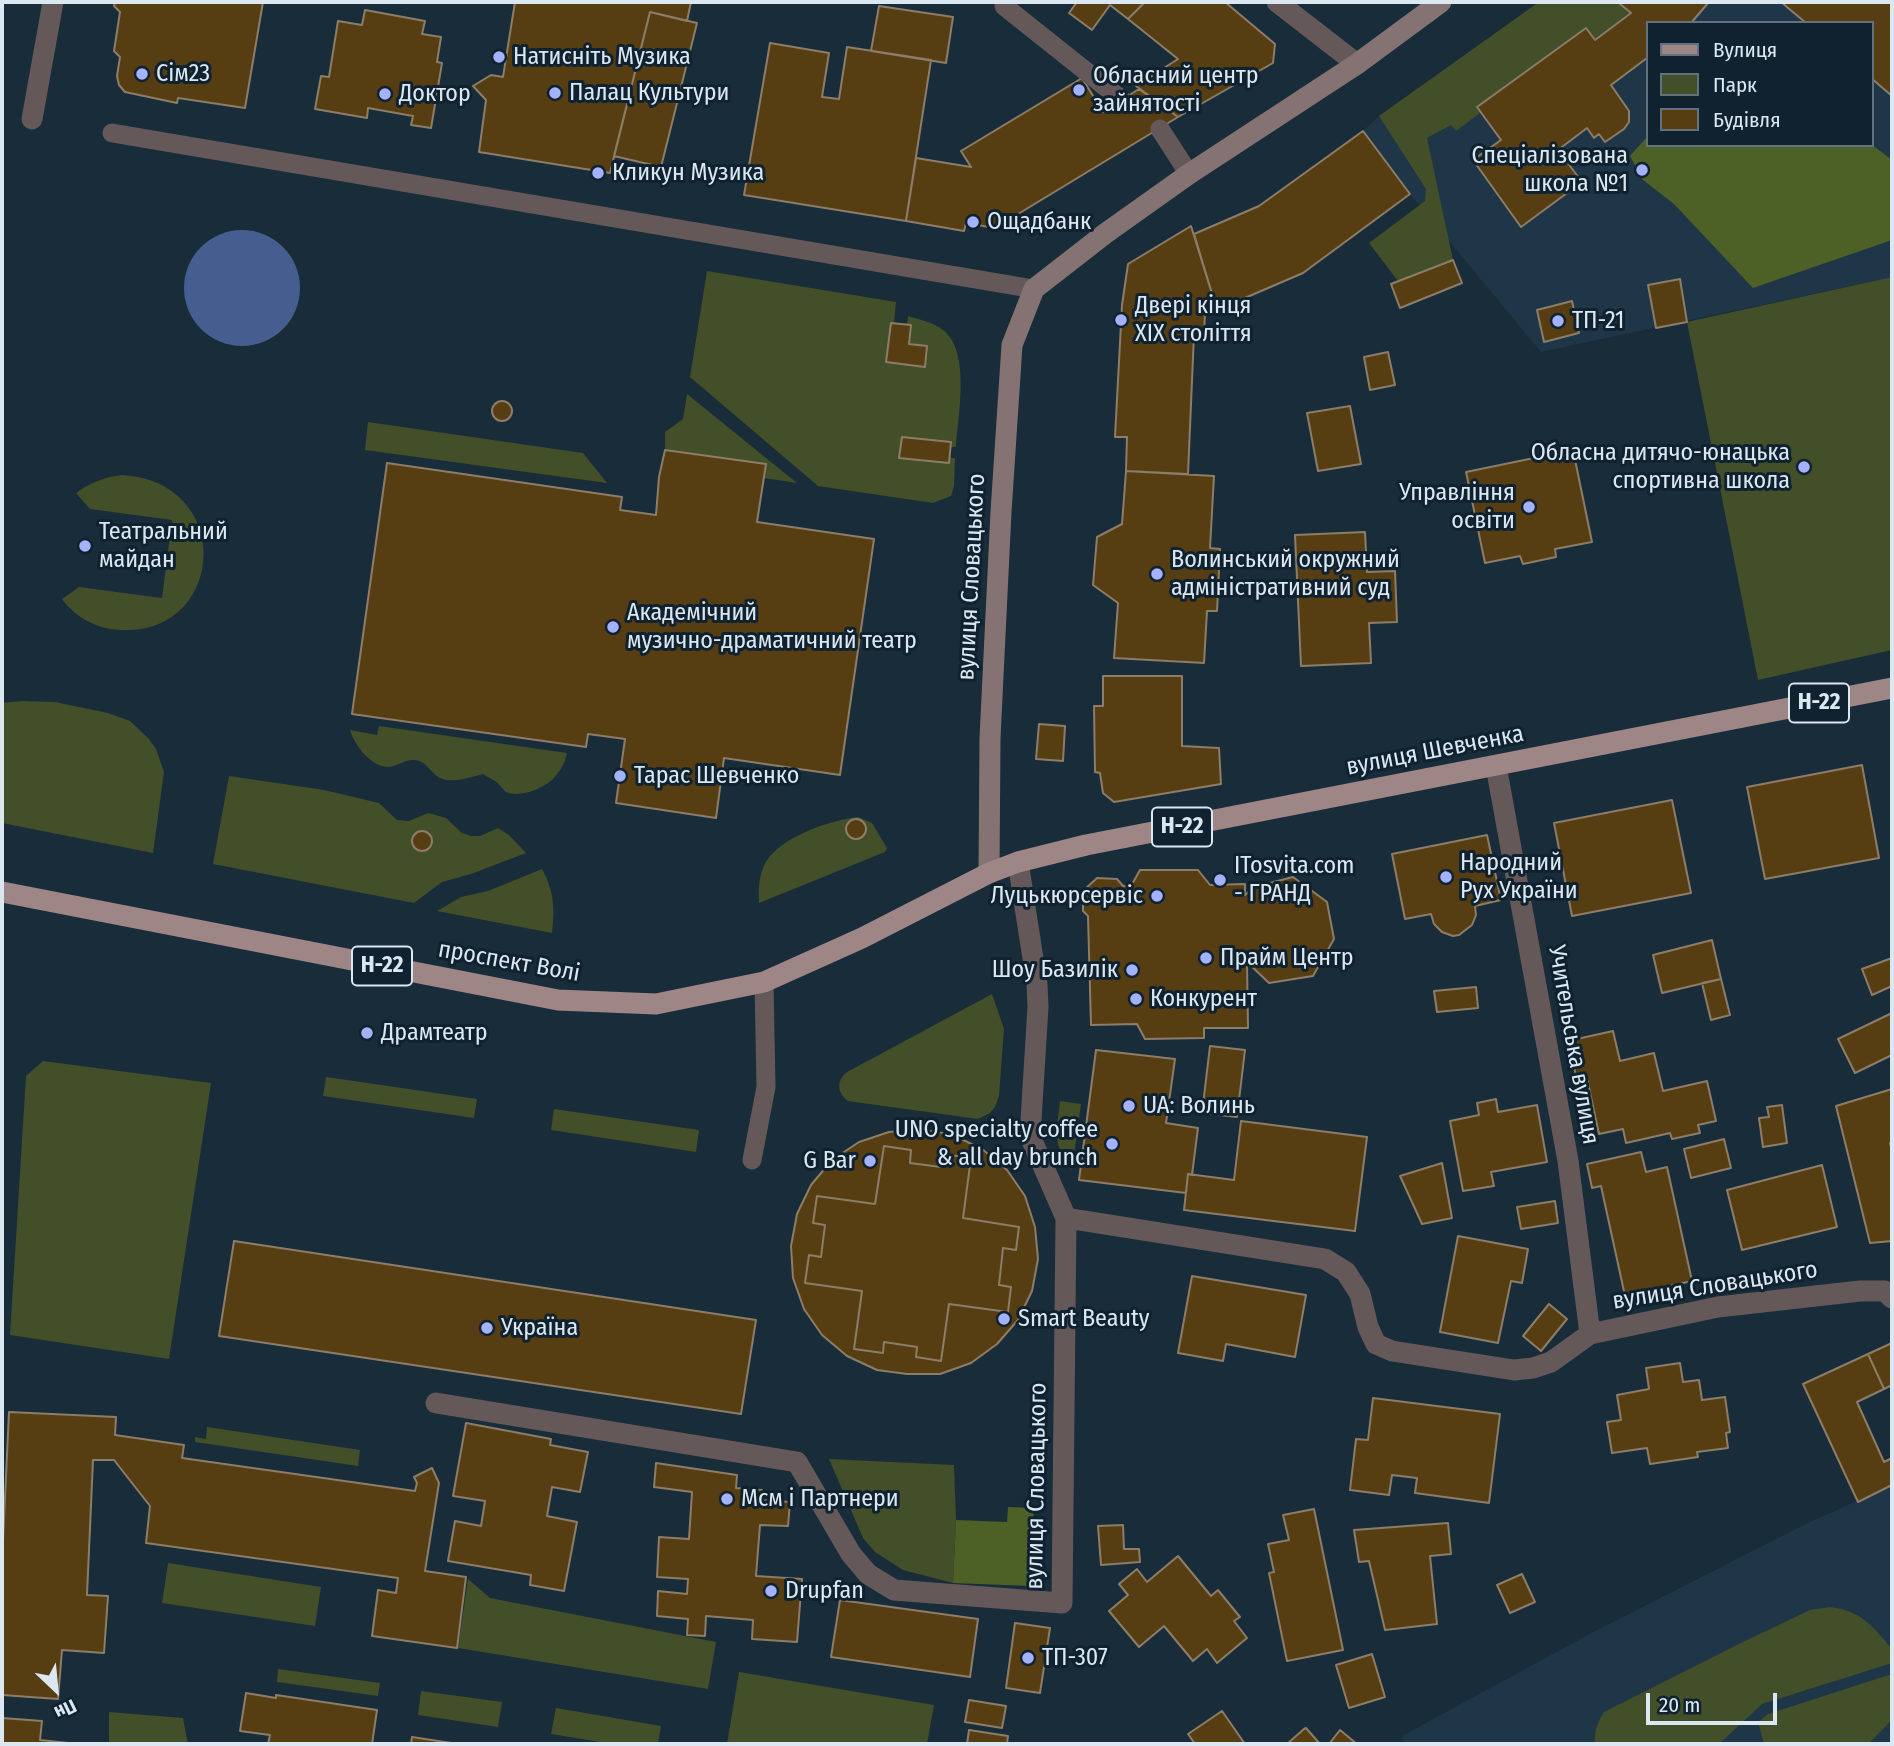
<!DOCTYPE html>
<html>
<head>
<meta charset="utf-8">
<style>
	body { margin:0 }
	#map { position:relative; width:1894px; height:1746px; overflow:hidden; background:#192c3a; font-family:"Fira Sans Condensed",sans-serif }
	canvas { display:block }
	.frame { position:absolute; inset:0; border:4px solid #dce8f1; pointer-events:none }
	.legend { position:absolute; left:1646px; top:21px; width:228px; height:126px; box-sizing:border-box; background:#102230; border:2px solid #62717d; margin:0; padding:9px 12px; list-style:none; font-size:21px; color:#dce8f1 }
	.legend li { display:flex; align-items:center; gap:14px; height:35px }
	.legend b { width:35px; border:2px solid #62717d }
	.north { position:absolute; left:21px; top:1655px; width:70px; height:70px; -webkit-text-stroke:5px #102230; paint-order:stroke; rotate:154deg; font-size:19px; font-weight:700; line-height:28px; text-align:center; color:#dce8f1 }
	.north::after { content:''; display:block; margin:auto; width:24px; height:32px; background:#dce8f1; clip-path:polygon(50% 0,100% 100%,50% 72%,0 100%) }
	.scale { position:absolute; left:1646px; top:1693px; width:131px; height:32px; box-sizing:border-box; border:4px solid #dce8f1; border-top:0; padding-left:9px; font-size:21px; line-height:24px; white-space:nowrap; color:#dce8f1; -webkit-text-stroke:5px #102230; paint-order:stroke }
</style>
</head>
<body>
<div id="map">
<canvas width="1894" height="1746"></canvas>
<div class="frame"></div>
<ul class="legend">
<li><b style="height:9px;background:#9e8687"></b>Вулиця</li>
<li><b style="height:19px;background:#424f28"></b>Парк</li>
<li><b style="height:19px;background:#573e12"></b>Будівля</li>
</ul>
<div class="north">Пн</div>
<div class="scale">20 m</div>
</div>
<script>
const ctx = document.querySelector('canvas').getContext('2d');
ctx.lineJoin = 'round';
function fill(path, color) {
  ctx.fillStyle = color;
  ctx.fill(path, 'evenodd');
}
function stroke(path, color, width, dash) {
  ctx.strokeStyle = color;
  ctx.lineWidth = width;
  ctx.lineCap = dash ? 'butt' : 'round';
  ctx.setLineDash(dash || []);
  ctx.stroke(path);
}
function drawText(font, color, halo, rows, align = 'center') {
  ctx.font = font + ' "Fira Sans Condensed",sans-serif';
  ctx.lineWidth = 6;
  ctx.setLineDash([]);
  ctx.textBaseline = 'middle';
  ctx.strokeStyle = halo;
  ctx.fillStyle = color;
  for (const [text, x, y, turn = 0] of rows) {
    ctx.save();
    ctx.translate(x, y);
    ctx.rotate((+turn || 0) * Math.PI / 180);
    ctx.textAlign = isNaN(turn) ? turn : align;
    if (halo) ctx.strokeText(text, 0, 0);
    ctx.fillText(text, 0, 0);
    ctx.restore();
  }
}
fill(new Path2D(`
	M1539 2H1892V277L1541 352 1410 194 1363 131 1379 116ZM1647 23H1871V145H1647Z
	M1892 1485V1744H1404L1402 1736 1597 1630 1808 1523Z`), '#1e3648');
fill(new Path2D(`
	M1539 2H1620L1619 4 1629 13 1595 39 1586 27 1476 107 1480 113 1456 131 1451 125 1427 138 1453 260 1398 281 1369 243 1425 201 1426 189 1379 116Z
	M707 271 896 302 894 323H891L887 362 925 367 927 347 909 344 911 325H907L908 316C920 320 933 322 943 330 971 351 958 416 956 447H950L951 442 902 437 899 457 955 458 954 486 951 496 933 503 818 486 690 377Z
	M1892 277V650L1758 680 1687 322Z
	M687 394 797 483 764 478 765 464 665 450V432L683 419Z
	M368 422 583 453 607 483 365 450Z
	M122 475C235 481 227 635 121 630 97 629 76 618 62 599L79 587 162 598 172 520 90 509 76 493C90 483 104 477 122 475Z
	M22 701 55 702 108 713 130 721 148 738 156 749 164 772 153 853 2 823V703Z
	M379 726 567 753C563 773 548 787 529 792 522 794 512 795 506 792 505 791 498 784 498 783 493 780 488 777 483 774 470 777 453 784 440 778 432 774 428 764 419 761 406 757 399 767 387 767 370 766 354 744 350 730L377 735Z
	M229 776 324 790 379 803 397 820 409 821 428 813 446 818 462 833 471 836H480L498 828 509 835 526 853 471 874 442 882 414 903 213 864Z
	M858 817 872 823 887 848 885 852 759 903C758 886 759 870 770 856 788 835 831 820 858 817Z
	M542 869C554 891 555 909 552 933L437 911 461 897 488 891Z
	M992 994 1004 1029 999 1096 995 1107 990 1113 978 1119 848 1101C837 1093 836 1081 847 1072Z
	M43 1061 211 1083 169 1359 10 1335 26 1076Z
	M326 1077 477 1099 474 1118 323 1096Z
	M1060 1101 1081 1104 1072 1169C1051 1144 1057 1130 1060 1101Z
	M554 1109 699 1130 696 1152 551 1130Z
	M207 1427 360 1450 358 1466 195 1442V1437L206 1439Z
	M829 1459 954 1465 956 1520 953 1583 903 1570 875 1552 863 1538Z
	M168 1563 321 1587 315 1626 162 1603Z
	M468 1579 490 1598 716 1642 708 1689 458 1648Z
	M1830 1607C1862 1611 1872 1626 1892 1649V1663L1762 1704 1719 1744H1595C1594 1732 1597 1723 1604 1712L1743 1642 1810 1610Z
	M278 1669 380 1683 378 1696 277 1682Z
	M739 1672 934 1705 927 1744H727Z
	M1892 1674V1720L1868 1744H1764L1758 1722 1768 1714Z
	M421 1691 502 1702 498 1727 418 1715Z
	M556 1708 661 1726 658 1744H612L551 1734Z
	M109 1712 183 1718 188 1744H109Z`), '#424f28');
fill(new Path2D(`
	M1647 137V145L1871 144 1892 160V240L1753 288 1674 204 1643 180 1630 156Z
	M1008 1507 1034 1508 1030 1586 953 1583 956 1520 1007 1522Z`), '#4d6026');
fill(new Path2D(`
	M184 288a58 58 0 1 1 116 0a58 58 0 1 1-116 0Z`), '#465e8f');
const building = new Path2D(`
	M115 2H263L245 108 178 98 177 103 125 92 119 85 117 76 120 57 114 51 120 12 114 6Z
	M515 2H691L687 21 650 12 610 173 479 152 486 100 473 86 491 75 503 77Z
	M1077 2H1145L1128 19 1110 5 1092 30 1069 13Z
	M1145 2H1225L1275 44 1273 63 1178 117 1136 86 1178 59 1128 19Z
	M1621 2H1709L1691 23H1647V58L1611 85 1629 111V122L1624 129 1605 142 1599 134 1594 138 1587 128 1558 150 1582 182 1521 227 1473 160 1501 140 1477 107 1586 28 1595 40 1631 13 1620 4Z
	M1781 2H1892V96L1871 78V23H1806Z
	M879 6 953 17 946 63 871 51Z
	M365 10 425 21 422 34 441 37 437 62 442 63 431 128 411 125 413 116 368 108 367 118 315 109 321 76 329 77 338 21 362 25Z
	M650 12 697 23 661 167 614 156Z
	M770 43 829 53 822 97 839 99 847 47 931 60 906 221 744 195Z
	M1082 78 1103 112 1139 89 1178 117 995 228 966 223 964 231 906 221 916 158 971 167 961 151Z
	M1363 131 1410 194 1303 273 1217 310 1194 234 1259 206Z
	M1191 226 1217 310 1205 313 1204 334H1194L1188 474 1126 471 1127 437H1115L1122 305 1128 264Z
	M1453 260 1462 283 1400 308 1391 284Z
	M1680 279 1687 322 1656 328 1648 285Z
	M1572 301 1579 333 1544 342 1537 310Z
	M891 323 911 325 909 344 927 346 925 367 886 362Z
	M1388 352 1395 385 1370 390 1364 357Z
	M492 411a10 10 0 1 1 20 0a10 10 0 1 1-20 0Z
	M1350 406 1361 464 1318 471 1307 413Z
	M902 437 951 442 949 463 899 458Z
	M665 450 766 464 757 522 874 539 840 775 724 758 716 818 616 803 625 739 588 734 586 747 352 714 387 463 622 497 620 510 656 515 659 477Z
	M1573 450 1592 542 1555 549 1556 557 1523 564 1520 556 1485 563 1466 472Z
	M1126 471 1214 476 1210 548 1220 549 1217 611H1207L1204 663 1114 658 1118 603 1093 585 1097 537 1122 524Z
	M1365 532 1367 572 1395 571 1397 622 1369 623 1371 663 1301 666 1295 535Z
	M1103 676H1182V746L1219 748 1221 784 1114 802 1103 793 1100 773 1095 772 1094 706H1103Z
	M1039 724 1065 726 1063 761 1036 759Z
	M1862 765 1879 858 1765 879 1747 787Z
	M1672 800 1691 893 1572 916 1554 823Z
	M846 829a10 10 0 1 1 20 0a10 10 0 1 1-20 0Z
	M412 841a10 10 0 1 1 20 0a10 10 0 1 1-20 0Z
	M1487 835 1501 900 1475 906 1476 915 1472 925 1459 935 1453 936 1442 932 1434 924 1431 914 1405 919 1392 854Z
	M1140 870H1198L1210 885 1245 884V895L1254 887 1293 877 1327 902 1334 939 1313 976 1269 983 1247 962 1248 1028H1204V1038L1145 1039 1137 1024 1091 1025 1088 916 1083 911V891L1097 878 1117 879 1123 886H1131Z
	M1712 940 1721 979 1662 993 1653 955Z
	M1892 958V986L1872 995 1862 969Z
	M1721 979 1730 1015 1711 1020 1702 983Z
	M1476 987 1478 1008 1437 1012 1434 991Z
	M1892 1013V1055L1855 1073 1838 1039Z
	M1613 1031 1620 1061 1654 1053 1663 1091 1707 1081 1716 1121 1698 1125 1700 1133 1672 1139 1670 1133 1626 1143 1623 1129 1599 1134 1586 1074 1576 1076 1568 1041Z
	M1210 1046 1245 1050 1237 1117 1202 1113Z
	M1096 1050 1175 1059 1166 1123 1198 1128 1192 1175 1188 1174 1186 1193 1079 1180Z
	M1892 1089V1143H1890L1892 1151V1241L1870 1243 1836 1106Z
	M1496 1099 1498 1112 1537 1105 1547 1162 1491 1172 1494 1186 1463 1191 1450 1121 1479 1115 1477 1103Z
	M1782 1105 1787 1143 1763 1147 1759 1118 1769 1117 1767 1107Z
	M1241 1121 1367 1137 1355 1231 1184 1210 1188 1174 1234 1180Z
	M921 1129 953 1135 982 1149 1007 1170 1025 1196 1035 1227 1038 1259 1032 1291 1018 1320 997 1344 971 1363 940 1374H907L877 1370 847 1356 822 1335 804 1309 793 1278 791 1246 797 1214 811 1185 832 1160 859 1142 889 1132ZM884 1146 911 1150 910 1163 941 1167 943 1154 971 1158 963 1218 1019 1227 1016 1250 1003 1248 999 1285 1011 1287 1008 1312 949 1304 941 1361 916 1357 917 1347 884 1342 883 1353 854 1349 862 1291 805 1283 809 1255 821 1257 825 1225 813 1223 817 1196 875 1204Z
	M1724 1139 1731 1168 1691 1178 1684 1149Z
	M884 1146 911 1150 910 1163 941 1167 943 1154 971 1158 963 1218 1019 1227 1016 1250 1003 1248 999 1285 1011 1287 1008 1312 949 1304 941 1361 916 1357 917 1347 884 1342 883 1353 854 1349 862 1291 805 1283 809 1255 821 1257 825 1225 813 1223 817 1196 875 1204Z
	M1641 1152 1646 1172 1667 1167 1692 1281 1625 1296 1601 1186 1592 1188 1587 1164Z
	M1442 1163 1452 1218 1422 1224 1400 1176Z
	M1822 1165 1837 1227 1742 1250 1727 1190Z
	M1555 1201 1558 1223 1521 1229 1517 1207Z
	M1458 1236 1528 1249 1522 1283 1511 1281 1498 1343 1440 1332Z
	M234 1241 756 1320 741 1414 219 1336Z
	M1192 1276 1306 1295 1295 1357 1226 1344 1223 1361 1178 1353Z
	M1549 1304 1567 1319 1541 1351 1523 1336Z
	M1892 1343V1385L1884 1389 1868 1354Z
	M1868 1354 1884 1389 1857 1402 1884 1462 1892 1458V1485L1858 1502 1803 1384Z
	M1680 1363 1683 1382 1699 1380 1702 1400 1725 1397 1730 1432 1726 1433 1728 1448 1697 1452 1698 1457 1650 1464 1647 1448 1612 1453 1607 1422 1621 1420 1617 1395 1649 1389 1646 1368Z
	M1373 1398 1500 1414 1489 1503 1415 1493 1417 1478 1392 1475 1389 1495 1350 1490 1356 1439 1368 1440Z
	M9 1412 116 1417 115 1435 184 1445 182 1458 415 1491 417 1483 414 1477 432 1468 439 1483 425 1571 466 1577 457 1648 372 1636 378 1590 396 1593 398 1578 146 1543 150 1506 114 1460H93L87 1595 108 1596 104 1653 62 1650 58 1699 2 1695V1562Z
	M466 1423 551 1439 550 1445 588 1452 580 1492 552 1487 547 1516 577 1522 564 1591 530 1585 531 1575 448 1561 455 1521 481 1526 485 1501 453 1496Z
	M656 1463 737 1475 736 1488 762 1490 761 1500 790 1502 788 1526 760 1525 756 1576 802 1579 797 1642 752 1639 753 1620 706 1616 705 1636 687 1635 688 1619 657 1616 658 1591 687 1594 688 1579 657 1577 659 1537 689 1539 692 1492 654 1487Z
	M1314 1509 1343 1650 1287 1661 1269 1573 1274 1572 1268 1544 1289 1540 1283 1515Z
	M1448 1523 1451 1554 1430 1556 1437 1624 1385 1630 1369 1561 1359 1562 1354 1530Z
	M1123 1525 1124 1549H1139L1140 1562 1101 1565 1098 1526Z
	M1178 1556 1211 1596 1218 1590 1240 1617 1234 1621 1247 1638 1217 1663 1207 1649 1193 1661 1164 1626 1139 1647 1109 1611 1128 1595 1119 1584 1137 1569 1147 1582Z
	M1522 1574 1535 1602 1510 1613 1497 1585Z
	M840 1600 978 1619 970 1677 831 1657Z
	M1015 1623 1050 1628 1040 1693 1006 1688Z
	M1372 1654 1385 1697 1349 1708 1336 1665Z
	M246 1693 276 1698V1695L377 1710 372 1744H268L270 1735 240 1731Z
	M969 1700 1006 1706 1002 1728 965 1722Z
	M1222 1711 1245 1744H1195L1188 1734Z
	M2 1718 42 1721 40 1740 78 1744H2Z
	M1306 1728 1320 1744H1287L1304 1729Z
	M969 1730 1008 1736 1007 1744H967Z
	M1340 1730 1357 1744H1329Z
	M412 1737 458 1744H411Z`);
fill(building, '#573e12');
stroke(building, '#8c7d68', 2);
stroke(new Path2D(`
	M1004 6 1122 100
	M1160 129 1189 174
	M112 133 1034 289
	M752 1160 766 1087 764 982`), '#645859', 19);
stroke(new Path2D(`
	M1277 2 1357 64
	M32 119 53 2
	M1496 766 1568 1161 1590 1334
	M1018 862 1037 984 1038 1007 1030 1136 1066 1218 1325 1259 1346 1272 1360 1294 1368 1327 1376 1344 1392 1351 1514 1370 1533 1368 1551 1362 1590 1334 1718 1307 1860 1291H1885L1892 1298
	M436 1403 797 1462 851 1554 868 1574 894 1590 1062 1603 1066 1218`), '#645859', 21);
stroke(new Path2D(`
	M989 873 990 738 1001 512 1012 345 1034 289 1106 233 1189 174 1357 64 1441 2`), '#857273', 21);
stroke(new Path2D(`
	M2 892 558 1000 656 1004 764 982 862 938 989 873 1018 862 1086 845 1892 688`), '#9e8687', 21);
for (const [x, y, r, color] of [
	[499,57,7,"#a4b2fc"],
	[142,74,7,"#a4b2fc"],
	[1079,90,7,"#a4b2fc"],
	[555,93,7,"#a4b2fc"],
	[385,94,7,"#a4b2fc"],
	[1642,170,7,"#a4b2fc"],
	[598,173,7,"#a4b2fc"],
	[973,222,7,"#a4b2fc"],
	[1121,320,7,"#a4b2fc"],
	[1558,321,7,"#a4b2fc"],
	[1804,467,7,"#a4b2fc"],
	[1529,507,7,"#a4b2fc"],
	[85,546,7,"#a4b2fc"],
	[1157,574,7,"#a4b2fc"],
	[613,627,7,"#a4b2fc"],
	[620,776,7,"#a4b2fc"],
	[1446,877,7,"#a4b2fc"],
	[1220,880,7,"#a4b2fc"],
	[1157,896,7,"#a4b2fc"],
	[1206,958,7,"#a4b2fc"],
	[1132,970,7,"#a4b2fc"],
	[1136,999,7,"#a4b2fc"],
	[367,1033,7,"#a4b2fc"],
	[1129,1106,7,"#a4b2fc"],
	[1112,1144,7,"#a4b2fc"],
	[870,1161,7,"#a4b2fc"],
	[1004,1319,7,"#a4b2fc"],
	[487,1328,7,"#a4b2fc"],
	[727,1499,7,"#a4b2fc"],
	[771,1591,7,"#a4b2fc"],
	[1028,1658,7,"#a4b2fc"]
]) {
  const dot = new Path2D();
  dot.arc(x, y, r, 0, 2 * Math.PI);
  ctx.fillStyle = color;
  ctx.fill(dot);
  stroke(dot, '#102230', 2.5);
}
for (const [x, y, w] of [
	[1819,703,60],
	[1182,827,60],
	[382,966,60]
]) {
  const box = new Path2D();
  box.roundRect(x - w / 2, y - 19.5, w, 39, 5);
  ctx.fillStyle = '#102230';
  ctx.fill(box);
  stroke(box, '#dce8f1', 2);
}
drawText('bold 23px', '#dce8f1', null, [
	["Н-22",1819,703],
	["Н-22",1182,827],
	["Н-22",382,966]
]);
drawText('24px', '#dce8f1', '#102230', [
	["Натисніть Музика",513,57],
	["Сім23",156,74],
	["Обласний центр",1093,76],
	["зайнятості",1093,104],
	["Палац Культури",569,93],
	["Доктор",399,94],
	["Спеціалізована",1628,156,"right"],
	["школа №1",1628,184,"right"],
	["Кликун Музика",612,173],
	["Ощадбанк",987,222],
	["Двері кінця",1135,306],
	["ХІХ століття",1135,334],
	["ТП-21",1572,321],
	["Обласна дитячо-юнацька",1790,453,"right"],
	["спортивна школа",1790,481,"right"],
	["Управління",1515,493,"right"],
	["освіти",1515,521,"right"],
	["Театральний",99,532],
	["майдан",99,560],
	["Волинський окружний",1171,560],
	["адміністративний суд",1171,588],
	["Академічний",627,613],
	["музично-драматичний театр",627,641],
	["Тарас Шевченко",634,776],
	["Народний",1460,863],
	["Рух України",1460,891],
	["ITosvita.com",1234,866],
	["- ГРАНД",1234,894],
	["Луцькюрсервіс",1143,896,"right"],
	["Прайм Центр",1220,958],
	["Шоу Базилік",1118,970,"right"],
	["Конкурент",1150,999],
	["Драмтеатр",381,1033],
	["UA: Волинь",1143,1106],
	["UNO specialty coffee",1098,1130,"right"],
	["& all day brunch",1098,1158,"right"],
	["G Bar",856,1161,"right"],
	["Smart Beauty",1018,1319],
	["Україна",501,1328],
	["Мсм і Партнери",741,1499],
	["Drupfan",785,1591],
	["ТП-307",1042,1658]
], 'left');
drawText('24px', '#dce8f1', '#102230', [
	["вулиця Словацького",972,577,-87],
	["вулиця Шевченка",1435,751,-11],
	["проспект Волі",509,962,10],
	["Учительська вулиця",1573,1045,80],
	["вулиця Словацького",1715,1286,-9],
	["вулиця Словацького",1037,1486,-89]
]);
</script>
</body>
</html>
